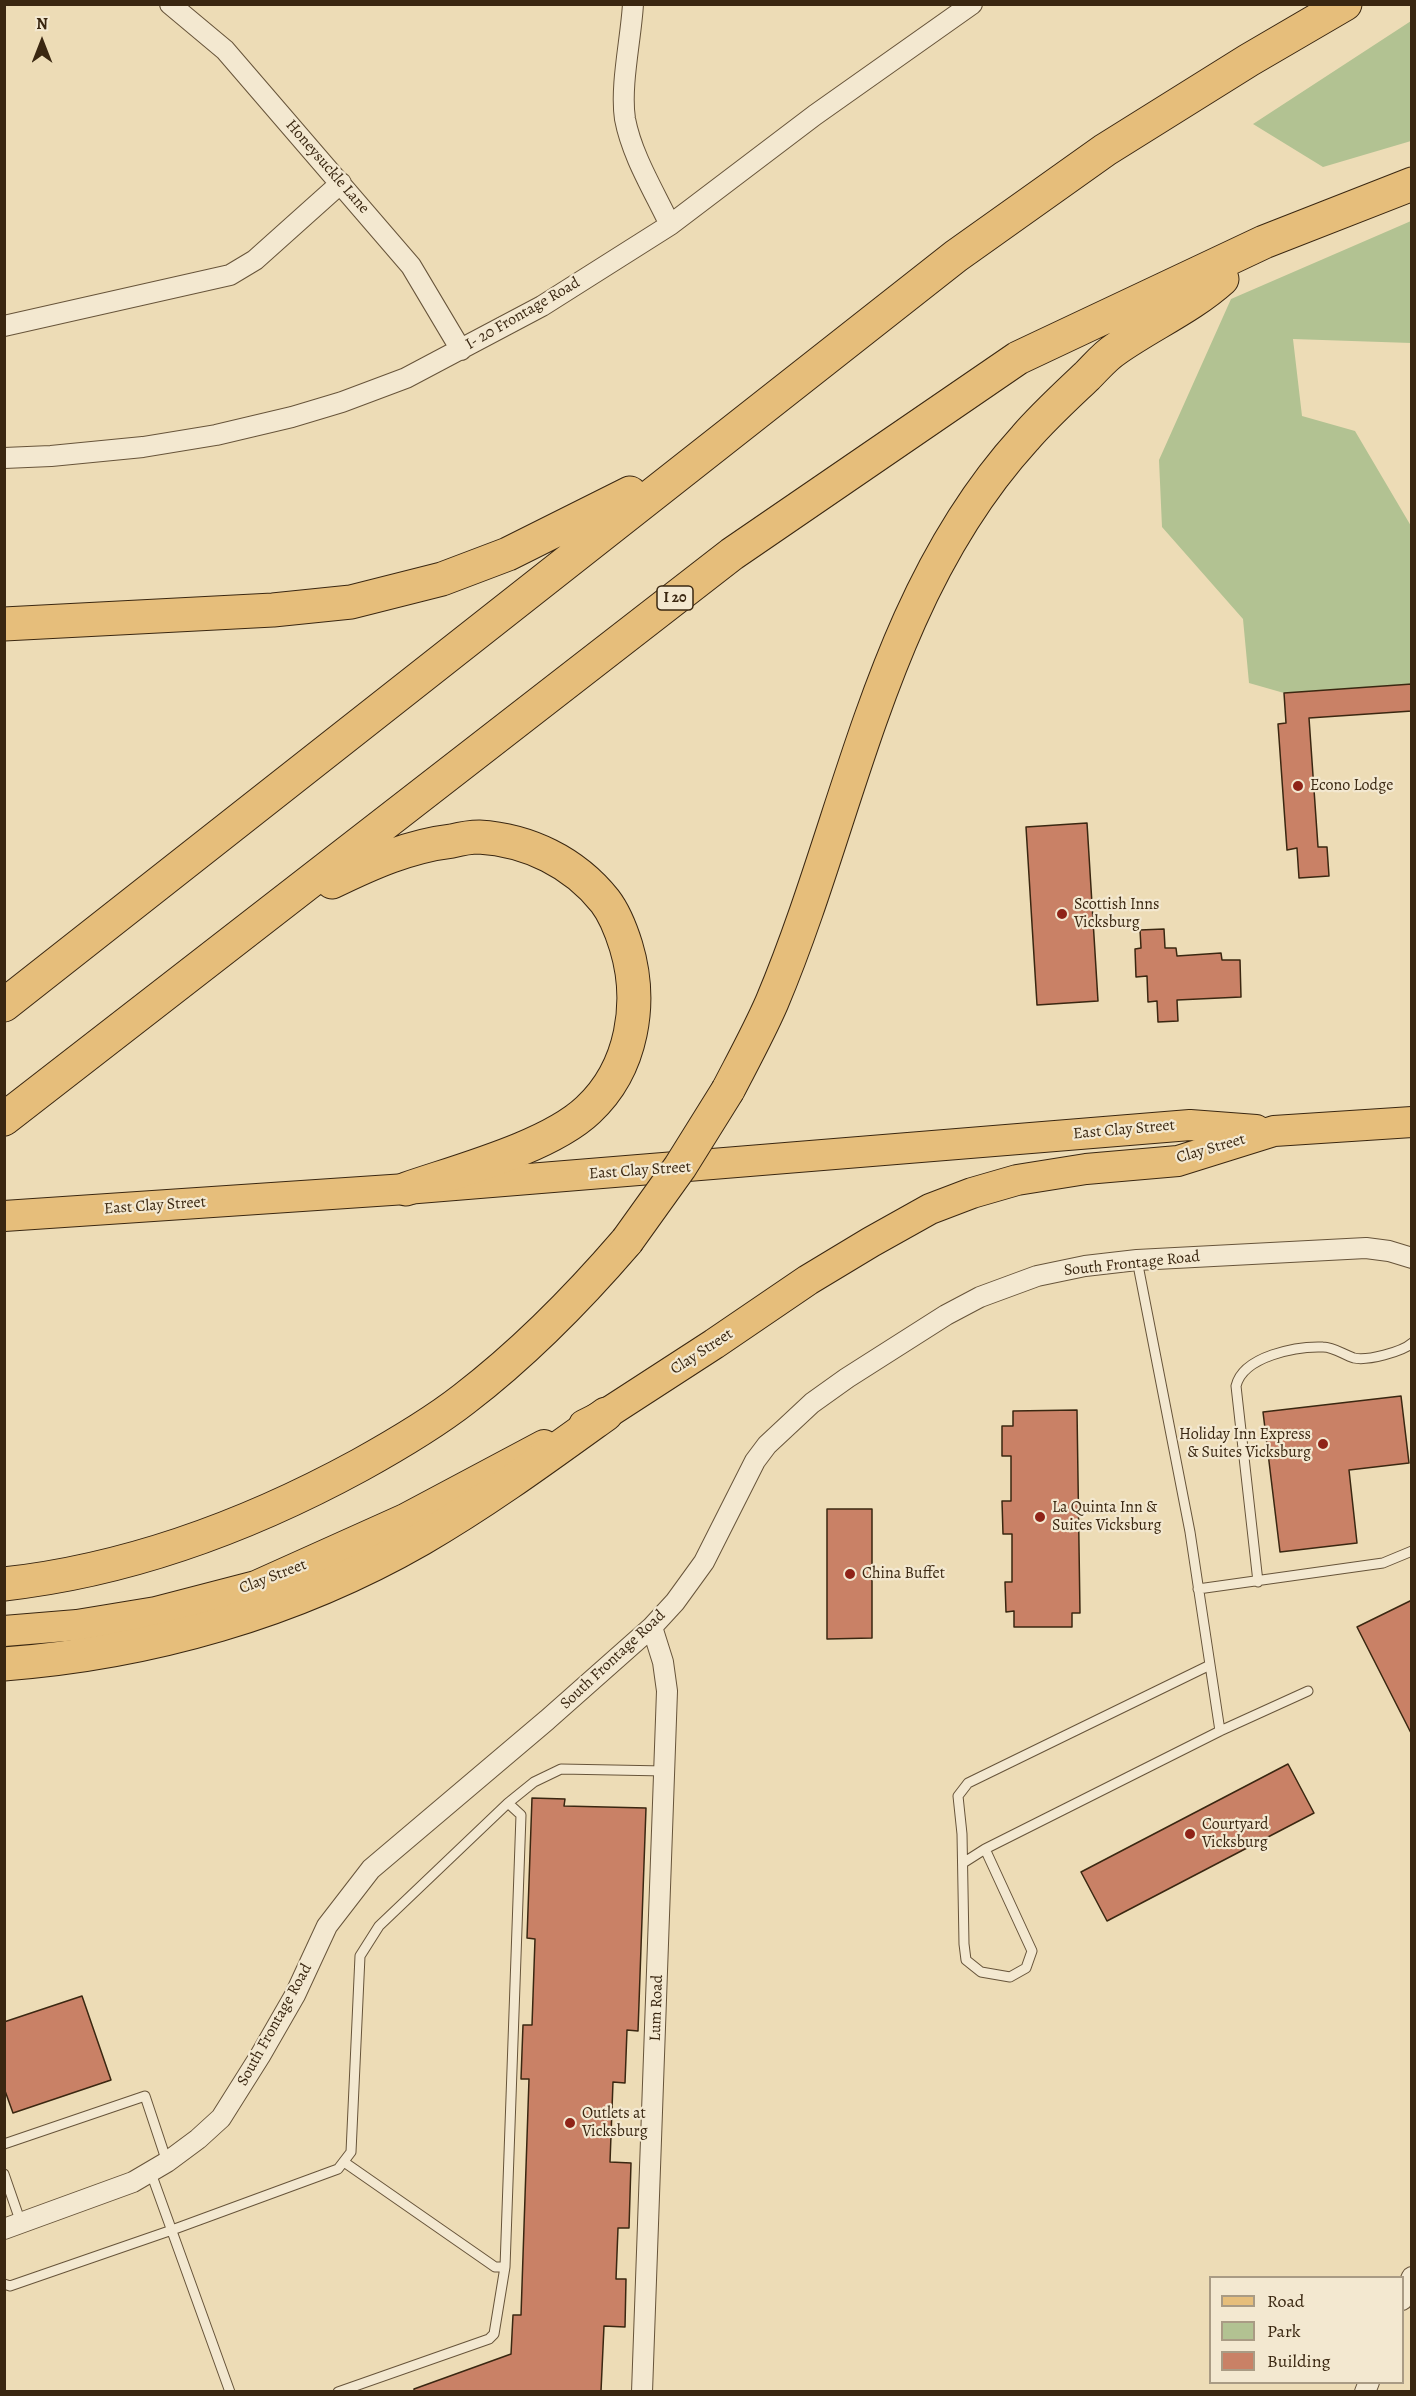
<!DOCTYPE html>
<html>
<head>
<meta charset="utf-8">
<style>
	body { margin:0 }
	#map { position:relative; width:1416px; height:2396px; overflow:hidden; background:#eddcb6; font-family:Alegreya,serif }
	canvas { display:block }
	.frame { position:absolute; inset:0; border:6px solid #3a2711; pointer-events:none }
	.legend { position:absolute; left:1209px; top:2276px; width:195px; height:108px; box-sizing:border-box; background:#f3e8d0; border:2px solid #a99b84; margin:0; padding:8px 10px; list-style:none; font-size:18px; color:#3a2711 }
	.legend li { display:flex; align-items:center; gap:12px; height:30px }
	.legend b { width:30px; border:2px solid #a99b84 }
	.north { position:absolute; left:12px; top:12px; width:60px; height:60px; -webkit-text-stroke:4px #f3e8d0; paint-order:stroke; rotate:0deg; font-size:16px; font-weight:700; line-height:24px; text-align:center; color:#3a2711 }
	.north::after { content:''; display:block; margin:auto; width:21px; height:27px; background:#3a2711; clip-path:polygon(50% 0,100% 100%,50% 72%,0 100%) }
</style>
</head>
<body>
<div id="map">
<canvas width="1416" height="2396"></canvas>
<div class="frame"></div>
<ul class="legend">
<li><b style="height:8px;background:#e6be7b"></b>Road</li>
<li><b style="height:16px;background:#b2c292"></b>Park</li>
<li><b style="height:16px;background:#c98166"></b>Building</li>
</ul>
<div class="north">N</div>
</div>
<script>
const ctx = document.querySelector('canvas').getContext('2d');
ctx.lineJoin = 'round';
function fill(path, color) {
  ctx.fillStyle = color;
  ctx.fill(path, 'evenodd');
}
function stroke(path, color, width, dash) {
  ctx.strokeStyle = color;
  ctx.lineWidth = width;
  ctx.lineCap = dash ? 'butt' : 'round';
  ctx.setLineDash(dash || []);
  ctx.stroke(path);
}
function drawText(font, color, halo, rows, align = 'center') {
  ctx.font = font + ' Alegreya,serif';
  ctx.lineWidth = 4.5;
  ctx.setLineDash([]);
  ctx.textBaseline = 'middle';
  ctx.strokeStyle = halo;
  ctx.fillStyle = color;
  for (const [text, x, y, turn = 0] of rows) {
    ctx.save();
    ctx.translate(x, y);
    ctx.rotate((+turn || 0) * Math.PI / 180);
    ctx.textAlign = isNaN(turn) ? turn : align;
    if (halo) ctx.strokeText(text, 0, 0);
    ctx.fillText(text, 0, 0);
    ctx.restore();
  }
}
fill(new Path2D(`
	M1411 21V141L1323 167 1253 124Z
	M1411 221V343L1293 339 1302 416 1355 431 1411 526V684L1284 693 1249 683 1243 619 1162 527 1159 460 1231 299Z`), '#b2c292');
const building = new Path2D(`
	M1412 684V711L1309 718 1318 847H1327L1329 876 1299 878 1297 848 1287 850 1278 724 1286 723 1284 693Z
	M1087 823 1098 1001 1037 1005 1026 827Z
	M1164 929 1165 948H1176L1177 956 1221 953 1222 960H1240L1241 997 1177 1000 1178 1021 1158 1022 1157 1001 1148 1002 1147 976 1136 977 1135 949 1141 948 1140 930Z
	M1401 1396 1409 1463 1349 1470 1357 1543 1280 1552 1263 1412Z
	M1077 1410 1080 1613H1072V1627H1014V1611L1006 1612 1005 1582H1012V1534H1003L1002 1501H1011V1456H1002V1426H1013V1411Z
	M827 1509H872V1638L827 1639Z
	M1412 1600V1735L1357 1627Z
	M1288 1764 1314 1813 1107 1921 1081 1872Z
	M532 1798 565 1799 564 1806 646 1808 638 2031 627 2030 625 2083 613 2082 610 2162 631 2163 629 2228H618L616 2279H626L625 2327 604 2326 601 2391H414V2389L511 2354 513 2315H521L529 2079H521L523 2025H532L535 1939 527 1938Z
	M82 1996 111 2080 13 2113 4 2088V2022Z`);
fill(building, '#c98166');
stroke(building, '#3a2711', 1.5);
const lane = new Path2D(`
	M1137 1260 1190 1532 1220 1731
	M1258 1582 1236 1386C1243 1356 1297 1346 1323 1347 1334 1347 1344 1355 1354 1358 1367 1361 1402 1352 1412 1343
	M1198 1589 1383 1563 1412 1551
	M985 1849 1032 1951 1026 1968 1010 1977 981 1972 966 1960 964 1944 962 1834 958 1796 968 1783 1210 1665
	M963 1863 985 1849 1220 1731 1308 1691
	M4 2144 145 2096 167 2162
	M344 2162 495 2267H505
	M151 2173 230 2392
	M4 2174 21 2223
	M4 2284 10 2286 172 2230 338 2169 351 2152 360 1956 379 1926 508 1803 534 1782 561 1769 665 1771
	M338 2392 489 2339 494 2334 505 2267 521 1815 508 1803`);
const street = new Path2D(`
	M170 4 225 50 411 266 461 350
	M633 4C631 39 620 86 625 119 632 156 654 191 670 225
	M4 326 230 275 255 260 341 183
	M4 458 51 456 143 447 216 435 292 417 342 402 406 378 542 306 670 225 815 115 972 4
	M4 2229 133 2182 167 2162 198 2139 221 2118 260 2056 295 1995 327 1926 371 1869 547 1720 652 1627 675 1602 704 1562 755 1461 767 1445 812 1403 847 1378 946 1315 980 1297 1037 1276 1085 1266 1137 1260 1366 1248 1389 1251 1412 1258
	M1402 2300 1412 2277
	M642 2392 667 1691 663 1662 652 1627
	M1365 2392 1369 2382`);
const primary = new Path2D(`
	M4 1216 406 1189 1190 1125 1256 1130
	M584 1425 606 1414 714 1344 808 1280 871 1242 930 1209 972 1193 1017 1180 1086 1169 1178 1161 1274 1131 1412 1122
	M4 1631 77 1625 156 1612 256 1586 405 1519 544 1445`);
const highway = new Path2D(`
	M4 624 273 610 351 602 442 579 508 554 630 493
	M332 882C371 863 409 846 452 841 460 839 470 837 479 837 528 840 574 862 605 901 615 914 621 930 626 946 643 1002 633 1068 588 1110 549 1147 458 1171 406 1189
	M4 1005 956 256 1105 150 1249 60 1345 4
	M728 1090C743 1061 759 1032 772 1002 852 812 881 596 1025 438 1044 416 1066 396 1087 376 1096 367 1105 356 1116 349 1150 325 1191 307 1222 279
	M4 1119 732 554 1018 358 1264 242 1412 184
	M4 1584C130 1570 250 1525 360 1465 396 1445 432 1424 464 1399 524 1353 578 1298 627 1241
	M4 1664C149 1653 294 1612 421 1539 485 1502 545 1458 606 1414`);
stroke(lane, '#67543a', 11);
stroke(street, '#67543a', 22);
stroke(primary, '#3a2711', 32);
stroke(highway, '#3a2711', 35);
stroke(lane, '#f3e8d0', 9);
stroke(street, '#f3e8d0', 20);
stroke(primary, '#e6be7b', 30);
stroke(highway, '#e6be7b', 33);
const highwayBridge = new Path2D(`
	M627 1241 680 1167 728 1090`);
stroke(highwayBridge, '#3a2711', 35, []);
stroke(highwayBridge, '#e6be7b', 33);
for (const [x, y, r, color] of [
	[1298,786,6,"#8f2418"],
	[1062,914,6,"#8f2418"],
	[1323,1444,6,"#8f2418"],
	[1040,1517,6,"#8f2418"],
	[850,1574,6,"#8f2418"],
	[1190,1834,6,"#8f2418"],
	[570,2123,6,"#8f2418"]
]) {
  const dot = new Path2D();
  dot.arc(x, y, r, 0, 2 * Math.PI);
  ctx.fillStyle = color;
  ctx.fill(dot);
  stroke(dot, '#f3e8d0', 2);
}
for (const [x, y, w] of [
	[675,598,36]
]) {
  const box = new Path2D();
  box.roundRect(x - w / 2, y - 12, w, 24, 4.5);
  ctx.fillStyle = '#f3e8d0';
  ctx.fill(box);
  stroke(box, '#3a2711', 1.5);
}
drawText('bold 15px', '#3a2711', null, [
	["I 20",675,598]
]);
drawText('16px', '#3a2711', '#f3e8d0', [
	["Honeysuckle Lane",327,167,49],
	["I- 20 Frontage Road",523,314,-30],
	["East Clay Street",1124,1130,-5],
	["Clay Street",1211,1149,-16],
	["East Clay Street",640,1171,-4],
	["East Clay Street",155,1206,-4],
	["South Frontage Road",1132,1264,-6],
	["Clay Street",702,1352,-33],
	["Clay Street",273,1577,-21],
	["South Frontage Road",613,1660,-43],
	["Lum Road",657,2008,-88],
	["South Frontage Road",275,2025,-61]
]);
drawText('16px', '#3a2711', '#f3e8d0', [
	["Econo Lodge",1310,786],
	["Scottish Inns",1074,905],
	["Vicksburg",1074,923],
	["Holiday Inn Express",1311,1435,"right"],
	["& Suites Vicksburg",1311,1453,"right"],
	["La Quinta Inn &",1052,1508],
	["Suites Vicksburg",1052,1526],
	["China Buffet",862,1574],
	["Courtyard",1202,1825],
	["Vicksburg",1202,1843],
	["Outlets at",582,2114],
	["Vicksburg",582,2132]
], 'left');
</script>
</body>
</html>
